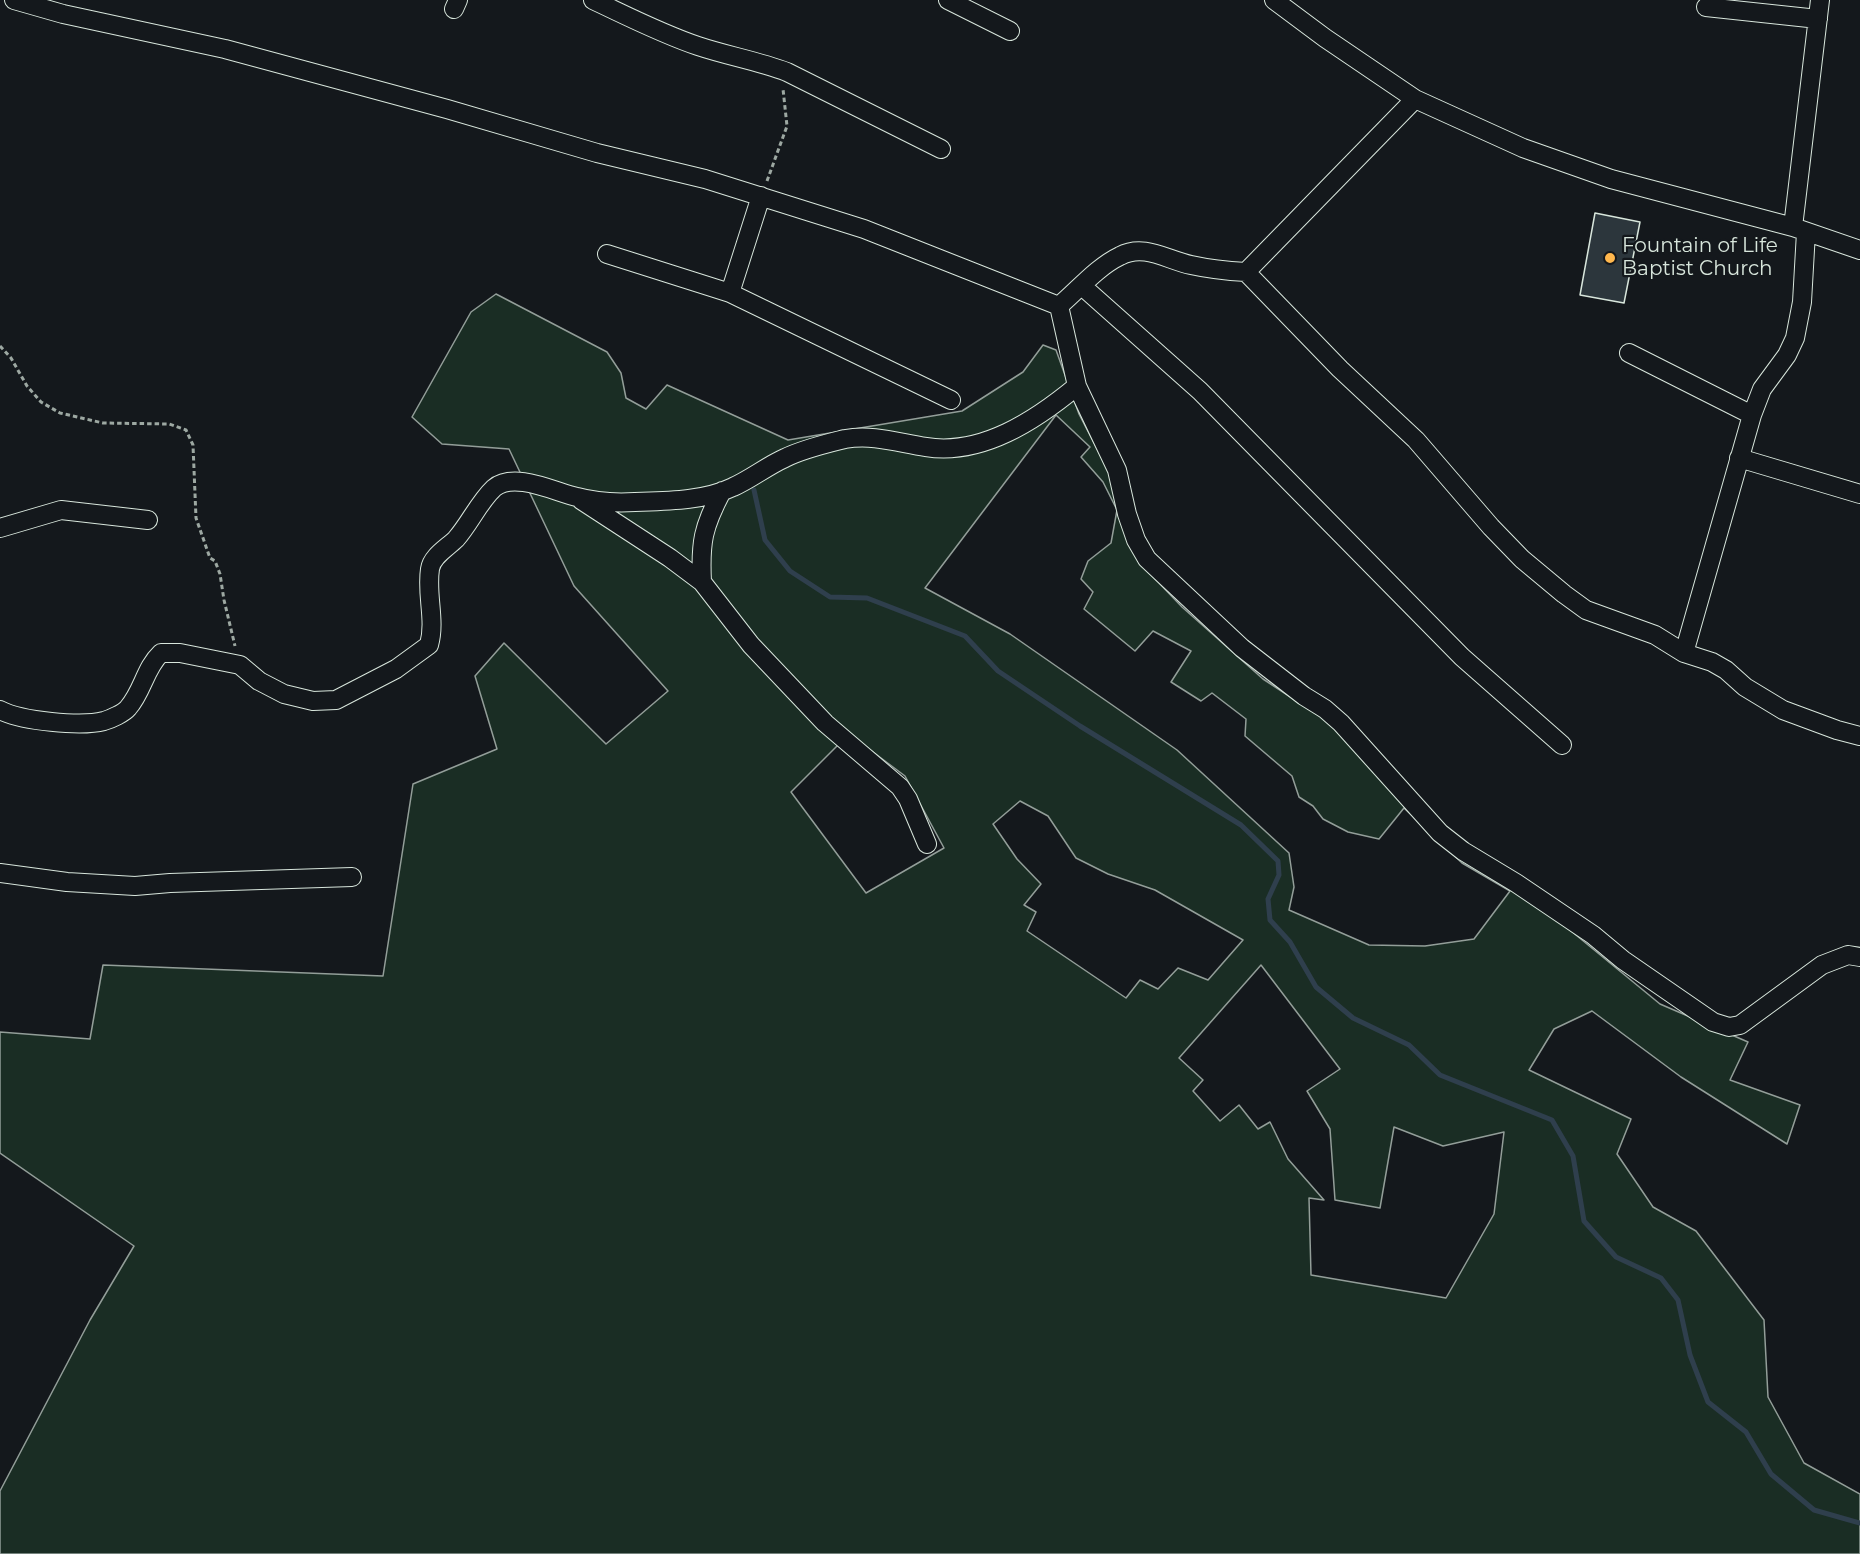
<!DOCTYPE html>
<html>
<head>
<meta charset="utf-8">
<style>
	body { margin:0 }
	canvas { display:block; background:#14181c }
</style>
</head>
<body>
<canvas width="1860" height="1554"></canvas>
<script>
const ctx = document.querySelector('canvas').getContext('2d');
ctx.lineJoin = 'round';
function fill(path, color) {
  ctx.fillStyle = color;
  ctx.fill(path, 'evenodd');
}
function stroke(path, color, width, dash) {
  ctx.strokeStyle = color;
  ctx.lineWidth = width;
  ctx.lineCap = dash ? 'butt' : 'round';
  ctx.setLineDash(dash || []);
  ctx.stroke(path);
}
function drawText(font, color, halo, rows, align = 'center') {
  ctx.font = font + ' Montserrat,sans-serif';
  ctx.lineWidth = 4.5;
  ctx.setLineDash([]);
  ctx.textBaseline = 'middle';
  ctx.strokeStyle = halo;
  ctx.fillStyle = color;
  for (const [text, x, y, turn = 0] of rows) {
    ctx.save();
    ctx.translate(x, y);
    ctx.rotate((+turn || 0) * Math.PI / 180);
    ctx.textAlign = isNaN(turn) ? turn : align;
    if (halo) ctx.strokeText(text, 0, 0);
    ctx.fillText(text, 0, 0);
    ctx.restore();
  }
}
const green = new Path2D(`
	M496 294 607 352 621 373 626 398 646 409 667 385 788 440 962 411 1023 372 1043 345 1056 350 1079 414 1111 476 1138 561 1182 607 1263 679 1335 726 1399 796 1526 894 1660 1004 1748 1042 1730 1080 1800 1105 1787 1144 1681 1077 1592 1011 1554 1029 1529 1070 1631 1119 1617 1154 1653 1207 1696 1231 1764 1320 1768 1397 1804 1463 1860 1494V1554H0V1491L90 1320 134 1246 0 1153V1032L90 1039 103 965 383 976 413 784 497 749 475 676 504 643 606 744 668 691 574 586 509 449 442 444 412 417 471 312ZM1056 415 1090 447 1081 457 1103 482 1117 510 1111 543 1088 561 1081 579 1093 592 1084 609 1135 651 1153 631 1191 651 1171 682 1201 701 1212 693 1246 719 1245 736 1292 776 1299 797 1313 806 1323 819 1348 832 1379 839 1404 808 1462 863 1510 891 1474 939 1425 946 1369 945 1289 910 1294 887 1289 853 1177 750 1010 634 925 588ZM849 734 905 776 944 848 866 893 791 792ZM1020 801 1048 816 1076 858 1108 874 1155 890 1243 940 1208 980 1178 968 1158 989 1140 980 1126 998 1027 931 1036 912 1024 905 1041 884 1017 859 993 824ZM1261 965 1340 1069 1307 1091 1330 1129 1335 1200 1380 1208 1394 1127 1443 1146 1504 1132 1494 1214 1446 1298 1311 1275 1309 1198 1324 1200 1288 1159 1270 1122 1258 1129 1239 1105 1220 1121 1193 1091 1203 1080 1179 1058Z`);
fill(green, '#1a2d24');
stroke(green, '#939e99', 1.5);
stroke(new Path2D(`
	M754 490 765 540 790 571 830 597 867 598 965 636 998 671 1080 726 1241 825 1278 861 1279 875 1268 899 1270 920 1290 942 1316 987 1353 1018 1409 1045 1440 1075 1552 1120 1573 1156 1584 1221 1616 1257 1661 1278 1678 1300 1690 1355 1708 1402 1746 1432 1771 1474 1814 1510 1860 1523`), '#2f3f4d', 5);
const building = new Path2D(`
	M1595 213 1640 222 1624 303 1580 295Z`);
fill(building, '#2c363c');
stroke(building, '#d8e6dc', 1.5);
const minor = new Path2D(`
	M14 0 63 14 225 49 447 109 597 153 705 179 864 229 1059 306
	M593 0C627 16 662 34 698 46 728 56 758 61 787 72L941 149
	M948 0 1010 31
	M1274 0 1325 38 1415 99 1523 148 1611 179 1793 227 1860 250
	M1706 7 1818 19
	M454 9 458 0
	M1415 99 1246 272C1227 271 1209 269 1191 265 1167 260 1144 243 1120 256 1097 267 1078 290 1059 306L1077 386 1117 470 1127 514 1136 540 1147 559 1242 648 1304 696 1325 709 1341 723 1440 833 1463 851 1516 883 1593 935 1623 960 1713 1022 1729 1027 1740 1025 1822 965 1848 955 1860 957
	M1793 227 1820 0
	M607 254 730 293 951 400
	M1246 272 1340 369 1416 440 1491 527 1522 559 1564 594 1586 610 1655 635 1684 653 1712 662 1726 670 1745 687 1783 710 1837 730 1860 736
	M1082 286 1200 391 1462 657 1562 745
	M730 293 761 196
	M1629 353 1752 415
	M1739 458 1860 494
	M581 500 670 558 702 582 751 645 825 723 900 787 908 799 927 844
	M0 528 61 510 148 520
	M702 582C700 542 703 527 722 491
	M1684 653 1752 415 1762 389 1787 355 1795 338 1802 302 1806 232
	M0 710C21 721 81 727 104 721 111 719 124 713 128 708 143 691 145 668 161 653H180L240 665 259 681 284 694 313 701 336 700 396 669 429 645C436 620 426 595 430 569 432 556 447 548 456 539 470 523 479 502 494 488 514 471 555 492 577 497 595 502 617 503 635 502 667 501 704 501 733 487 751 479 767 466 785 458 803 449 825 444 845 439 873 434 899 443 926 447 982 456 1036 420 1077 386
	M0 873 67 882 135 886 170 883 352 877`);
stroke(minor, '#d8e6dc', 20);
stroke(new Path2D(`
	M767 181 787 126 783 89
	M0 346 11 358 27 386 41 402 60 413 103 423 169 424 186 430 193 445 196 518 210 558 215 561 220 574 224 600 235 646`), '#9da8a2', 3, [4.5, 3]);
stroke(minor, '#14181c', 18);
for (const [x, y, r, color] of [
	[1610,258,6,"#ffb74d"]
]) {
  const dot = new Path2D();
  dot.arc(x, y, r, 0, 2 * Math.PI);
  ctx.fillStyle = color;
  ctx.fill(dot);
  stroke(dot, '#14181c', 2);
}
drawText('20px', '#d8e6dc', '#14181c', [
	["Fountain of Life",1622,246],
	["Baptist Church",1622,269]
], 'left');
</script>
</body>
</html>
